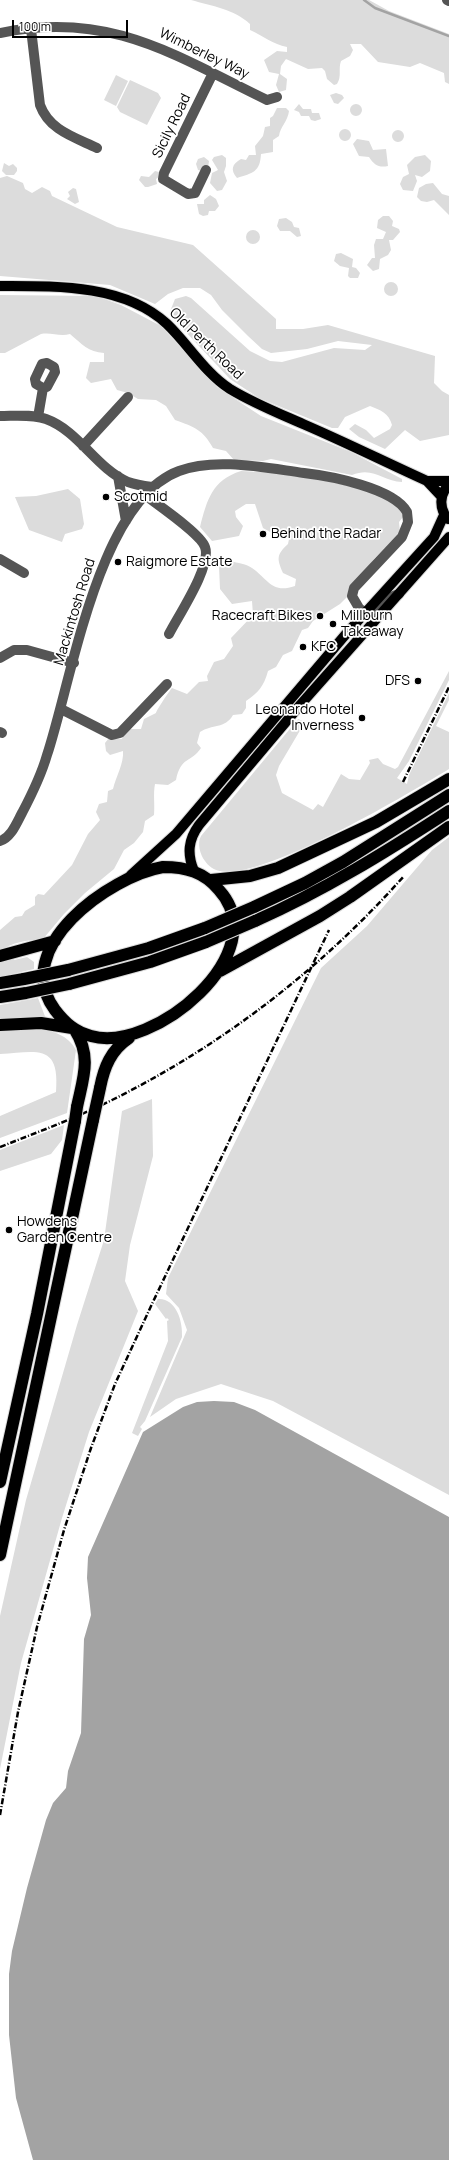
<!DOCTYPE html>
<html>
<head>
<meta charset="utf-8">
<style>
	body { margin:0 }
	#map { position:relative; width:449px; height:2160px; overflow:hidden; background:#fff; font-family:Manrope,sans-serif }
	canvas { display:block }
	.scale { position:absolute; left:12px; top:20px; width:116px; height:18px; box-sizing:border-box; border:2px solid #000; border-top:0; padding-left:5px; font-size:12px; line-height:14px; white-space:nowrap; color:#000; -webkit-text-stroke:3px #fff; paint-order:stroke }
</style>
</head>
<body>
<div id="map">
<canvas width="449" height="2160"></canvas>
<div class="scale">100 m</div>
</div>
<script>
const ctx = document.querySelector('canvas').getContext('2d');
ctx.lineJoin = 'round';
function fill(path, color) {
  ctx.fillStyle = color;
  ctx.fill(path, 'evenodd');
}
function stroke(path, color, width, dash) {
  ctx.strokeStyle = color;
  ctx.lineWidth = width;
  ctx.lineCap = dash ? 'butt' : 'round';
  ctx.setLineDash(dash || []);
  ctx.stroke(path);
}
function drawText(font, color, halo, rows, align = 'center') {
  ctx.font = font + ' Manrope,sans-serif';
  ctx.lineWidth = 3.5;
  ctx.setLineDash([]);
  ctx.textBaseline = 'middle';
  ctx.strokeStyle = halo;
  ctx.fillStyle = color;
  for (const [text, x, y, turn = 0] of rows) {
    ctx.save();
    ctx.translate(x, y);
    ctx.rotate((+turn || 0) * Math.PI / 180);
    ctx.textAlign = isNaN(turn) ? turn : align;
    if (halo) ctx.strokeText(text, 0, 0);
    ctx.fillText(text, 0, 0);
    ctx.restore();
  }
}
fill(new Path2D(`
	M191 0H369L389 11 449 34V84L445 82 444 73 420 63 410 67 378 62 361 44H350L353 50 350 56 341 61C338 69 342 76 337 84L334 85 327 79 325 71 322 68 308 69 286 59 281 66 280 74 287 79 286 90 279 92 276 85 279 74 269 72 264 60 277 51 287 52V47C273 44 263 36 250 30V24C234 9 212 6 191 0Z
	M116 75 128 81 116 106 104 100Z
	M130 80 158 93 161 98 147 125 120 112 117 107Z
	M336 93 342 95 344 98 338 104 334 103 330 95Z
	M299 104 303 109H311L312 113H319L321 119 315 121 311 120 309 116H301L299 112 294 110Z
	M350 110a6 6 0 1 1 12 0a6 6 0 1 1-12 0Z
	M277 108H286L289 111C288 121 280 127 279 136L273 140V152L261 154C260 172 253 173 237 178 230 170 232 164 241 159L246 160 249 155H256L255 146 263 136 265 127 270 126V118L273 116Z
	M339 135a6 6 0 1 1 12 0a6 6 0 1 1-12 0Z
	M392 136a6 6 0 1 1 12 0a6 6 0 1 1-12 0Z
	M357 139 369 141 373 150 386 149 388 166C379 168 374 165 369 157L359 156 353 144Z
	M222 155 226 158V166L224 172 227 181 222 190 217 191 210 183 212 173 218 170 212 160 214 157Z
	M425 155 431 161 430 171 422 177 415 175 417 181 413 191 403 190 400 184 403 177 409 174 407 165 415 157Z
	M204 157 209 161 208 168 204 172 198 170 196 164 198 159Z
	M4 163 9 166 13 164 17 168V171L14 175H6L2 171Z
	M155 171 159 172 160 176 156 179 157 184 148 187H145L139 180 141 176 149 177Z
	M7 176 23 183 25 189 32 193 42 187 50 191 52 196 117 227 193 245 276 319V329H303L328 325 435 356 434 383 442 391 449 395V435L420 441 405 430 385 449 359 437 349 429 355 424 366 430 374 438 390 429 392 425C389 413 380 410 370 406L345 417 338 428H332L259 398 230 379 169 314 175 299 186 296 191 298 250 351 270 361 282 362 334 348 365 350 372 345 338 341 307 349 271 353 262 349 248 336 222 310 211 295 200 288H183L168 294 155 304 110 285 0 276V178Z
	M433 183 442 194 449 196V215L434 200 427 202 421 201 417 197 419 188 426 184Z
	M73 188 76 189 79 202 75 204 67 199 70 196 68 192Z
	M210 195 216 199 219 206 215 211H209L208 215 203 216 199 214 197 204H204V200Z
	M383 216H389L393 221 392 226 399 229 400 232 393 240H389L391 250 388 255 380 259 379 269 373 271 367 265 372 258H375L374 245 376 239H383L386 232 377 228 378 220Z
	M286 218 292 222 294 227 299 228 301 236 297 237 290 231H280L277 226 279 219Z
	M246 237a7 7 0 1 1 14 0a7 7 0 1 1-14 0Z
	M341 253 353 259 352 267 356 268 360 273 358 278H350L348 276 349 268 340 266 334 261 336 254Z
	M384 289a7 7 0 1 1 14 0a7 7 0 1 1-14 0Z
	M0 295 96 296 121 305 161 326 217 387 261 416 351 452 402 479V482C383 481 373 466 352 475L271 459 263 461 234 460 226 451 213 448C203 430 195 427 175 420L166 406 156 400 138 399 128 393 117 390 111 379 91 383 86 378 90 362H104V353C88 352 82 344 70 334 60 337 51 332 41 334L5 353H0Z
	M241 471 298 474 374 492 400 508 403 517 399 522 400 532 374 559 348 596 340 604 313 621 308 628 302 630 292 651 283 655 276 667 268 671C264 686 258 693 246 701V708L242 714 233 715C225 729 212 724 200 732L197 743 201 748C191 763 181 756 176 780L168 785 155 784C153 794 155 804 154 815L145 821 143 832 134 843 124 850 114 869 85 893 64 914 43 939C26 941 13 941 0 952V930L15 917 22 916 25 911 35 905V897L38 894 44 895 72 865 88 834 100 820 96 812 99 804 107 802 108 791 113 789C116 776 124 764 123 751L110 755 106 751 105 743 109 738 122 739 124 733 129 729H141L144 719 156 713C156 711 170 690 172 688L187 694 199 682 208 681 207 676 214 662 224 659 233 646 231 638 253 615 252 601 232 604 220 589 219 566 231 561C237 563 247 564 252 568 269 580 272 594 295 586L296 579 283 573C277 559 276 555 288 544L289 539 282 532 272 533 263 528 255 504H246L235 511 236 517 243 526 239 536 212 541 200 527C207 500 212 480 241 471Z
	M68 489 80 499 84 524 82 529 65 534 62 542 29 530 15 497 36 496Z
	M449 671V680L409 761 397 778 407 784 409 775 449 693V700L436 726 449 732V769C408 794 264 880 220 871 214 870 208 866 205 861 200 855 197 843 201 836L298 719 305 722 279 766 276 775 282 793 313 810 318 804 323 807 341 774 349 779 360 780 370 763 369 760 378 758 383 764 395 769 398 767Z
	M449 837V1495L273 1401 221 1384 176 1399 150 1417 187 1330 179 1308 166 1294 168 1278 321 968 367 926 432 850Z
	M27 957 34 962V969L0 977V961L13 958 14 960Z
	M38 998 46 1019 0 1020V1005Z
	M37 1029C54 1031 68 1035 76 1050L67 1113 0 1138V1116L56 1092C60 1043 37 1052 0 1054V1031Z
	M152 1099 153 1156 130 1245 125 1281 138 1311 89 1432 62 1518 21 1663 0 1769V1616L26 1500 77 1325 104 1240 122 1111Z
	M64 1125 62 1140 51 1154 0 1171V1150Z
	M158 1299C176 1298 183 1321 182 1337L145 1421 140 1427 142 1429 138 1436 132 1433 168 1341 167 1321 169 1320 167 1318 166 1319 155 1304Z`), '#dcdcdc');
fill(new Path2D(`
	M214 1401 234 1402 255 1410 449 1517V2160H33L16 2098 9 2035V1974L12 1951 27 1888 46 1820 53 1803 66 1788 68 1771 81 1733 84 1639 91 1615 87 1578 88 1557 143 1432 183 1407 197 1402Z`), '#a3a3a3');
stroke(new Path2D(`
	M364 0 375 8 449 36`), '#a3a3a3', 2.5);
const major = new Path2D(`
	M0 286C55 286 124 284 167 324 188 344 205 373 230 389 253 403 278 413 303 424 345 442 385 462 427 481L442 497
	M427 481H449
	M448 519C439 509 439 494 449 485
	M194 871C187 854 188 840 199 825L301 704 449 537
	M131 875 176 834 346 634 434 537 444 515`);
const highway = new Path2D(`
	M163 867C186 867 204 872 219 890 276 952 153 1054 91 1036 75 1032 65 1023 55 1010 9 948 110 876 163 867Z
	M211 880 250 876 278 868 376 822 449 779
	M254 907 305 883 343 862 449 795
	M255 921C323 891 386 852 449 811
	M0 956 55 941
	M68 970 149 948 205 928
	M220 971 320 916 350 897 449 827
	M0 983 24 979
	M69 984 150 962 206 942
	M0 997 26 993
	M0 1025 41 1023 72 1028
	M75 1030C92 1057 83 1078 77 1107
	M100 1088C104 1067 111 1050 129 1038
	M0 1482 37 1314 75 1121
	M0 1555 93 1120`);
stroke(major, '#dbdbdb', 12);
stroke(highway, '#dbdbdb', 14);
stroke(new Path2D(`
	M447 0 449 1
	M31 29 40 105C49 130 74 137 97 148
	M0 33C109 10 174 55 267 100L277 97
	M206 170 195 193 188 194 163 179 164 173 213 73
	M0 416C15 416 32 414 46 419 79 431 96 468 128 482 136 485 144 486 152 487
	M38 417 43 388 47 387 55 372 54 367 47 363 42 364 35 379 36 384 43 388
	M83 446 128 397
	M118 476 126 521
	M145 495C158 505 201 534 205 547 212 566 178 616 169 634
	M0 559 24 573
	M0 658 14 650H27L74 663
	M61 709 112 735 120 733 167 684
	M0 732 2 733
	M0 841C11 838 17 822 22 813 32 794 41 776 47 755 72 680 98 501 179 471 215 457 266 468 304 473 330 476 394 488 407 512L408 522 402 537 354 588 352 596 359 608 368 616 386 599 399 594`), '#555', 10);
stroke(major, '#000', 10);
stroke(highway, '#000', 12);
stroke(new Path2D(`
	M403 782 449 687
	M0 1147C38 1132 76 1118 112 1100 223 1045 322 968 404 876
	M0 1815 18 1712 37 1627 64 1530 91 1448 115 1384 152 1304 329 930`), '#000', 2.5, [6, 2, 1, 2]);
const highwayBridge = new Path2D(`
	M205 928 254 907
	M206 942 255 921
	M24 979 68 970
	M26 993 69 984
	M93 1120 100 1088
	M75 1121 77 1107`);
stroke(highwayBridge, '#dbdbdb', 14, []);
stroke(highwayBridge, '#000', 12);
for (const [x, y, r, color] of [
	[106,497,4,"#000"],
	[263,534,4,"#000"],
	[118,562,4,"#000"],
	[320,616,4,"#000"],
	[333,624,4,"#000"],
	[303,647,4,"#000"],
	[418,681,4,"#000"],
	[362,718,4,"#000"],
	[9,1230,4,"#000"]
]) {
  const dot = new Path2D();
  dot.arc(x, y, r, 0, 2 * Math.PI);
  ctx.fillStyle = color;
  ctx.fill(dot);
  stroke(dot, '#fff', 1.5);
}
drawText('14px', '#000', '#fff', [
	["Wimberley Way",204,54,26],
	["Sicily Road",172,126,-64],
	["Old Perth Road",206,344,44],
	["Mackintosh Road",75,612,-73]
]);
drawText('14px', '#000', '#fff', [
	["Scotmid",114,497],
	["Behind the Radar",271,534],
	["Raigmore Estate",126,562],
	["Racecraft Bikes",312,616,"right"],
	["Millburn",341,616],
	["Takeaway",341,632],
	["KFC",311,647],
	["DFS",410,681,"right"],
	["Leonardo Hotel",354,710,"right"],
	["Inverness",354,726,"right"],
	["Howdens",17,1222],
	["Garden Centre",17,1238]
], 'left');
</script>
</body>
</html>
